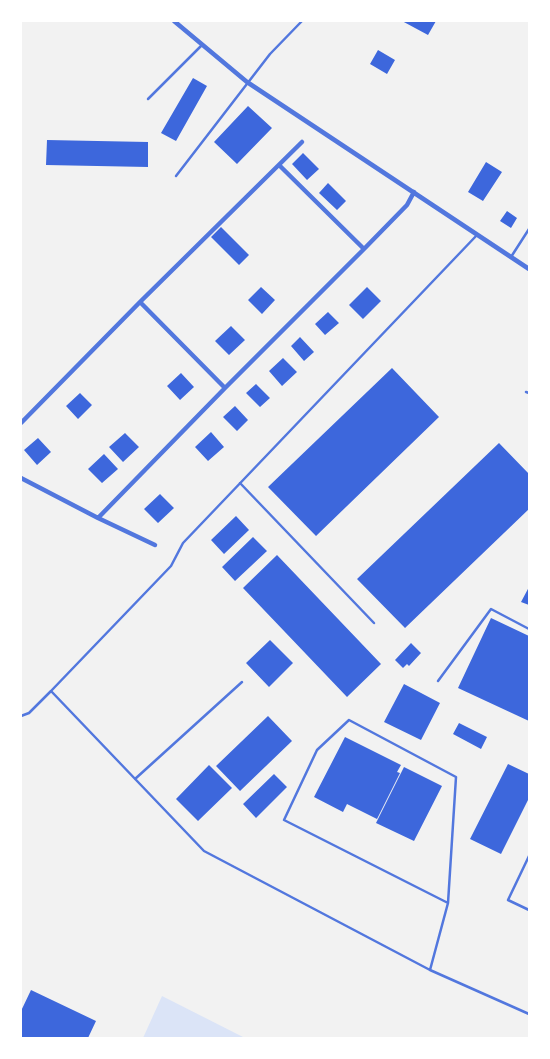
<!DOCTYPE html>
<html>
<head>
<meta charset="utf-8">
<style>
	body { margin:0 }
	#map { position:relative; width:550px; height:1059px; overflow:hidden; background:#f2f2f2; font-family:Lato,sans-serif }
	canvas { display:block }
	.frame { position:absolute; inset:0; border:22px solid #fff; pointer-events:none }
</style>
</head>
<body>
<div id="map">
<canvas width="550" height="1059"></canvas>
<div class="frame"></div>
</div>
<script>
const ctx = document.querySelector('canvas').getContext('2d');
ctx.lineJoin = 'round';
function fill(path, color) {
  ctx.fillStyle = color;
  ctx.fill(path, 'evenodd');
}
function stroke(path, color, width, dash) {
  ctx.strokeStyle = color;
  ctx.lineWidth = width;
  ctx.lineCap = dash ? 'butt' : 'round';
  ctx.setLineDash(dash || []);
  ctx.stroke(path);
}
fill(new Path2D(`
	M162 996 245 1038H143Z`), '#dbe4f7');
fill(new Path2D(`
	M402 21H436L428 35Z
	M378 50 395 60 387 74 370 64Z
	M193 78 207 86 176 141 161 133Z
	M248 106 272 128 237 164 214 142Z
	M47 140 148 142V167L46 165Z
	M303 153 319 169 307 180 292 164Z
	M486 162 502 172 483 201 468 192Z
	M328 183 346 201 337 210 319 193Z
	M507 211 517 218 511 228 500 221Z
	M221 227 249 255 239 265 211 237Z
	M261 287 275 300 262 314 248 300Z
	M367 287 381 301 363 319 349 305Z
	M328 312 339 323 325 335 315 324Z
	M231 326 245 340 229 355 215 341Z
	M300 337 314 352 304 361 291 346Z
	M283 358 297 372 282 386 269 371Z
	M392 368 439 417 316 536 268 487Z
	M181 373 194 387 180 400 167 386Z
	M256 384 270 398 260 407 246 393Z
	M80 393 92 405 78 419 66 406Z
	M235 406 248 420 237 431 223 417Z
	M211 432 224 447 208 461 195 447Z
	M125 433 139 447 123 462 109 447Z
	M38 438 51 452 37 465 24 450Z
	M499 443 529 474V509L405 628 357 579Z
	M104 454 118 469 102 483 88 469Z
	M160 494 174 508 158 523 144 509Z
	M236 516 249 530 224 554 211 540Z
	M253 537 267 551 235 581 222 567Z
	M277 555 381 664 347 697 243 588Z
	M529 587V605L521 602Z
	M491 618 529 636V721L458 688Z
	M270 640 293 663 269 687 246 663Z
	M411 643 421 653 409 666 407 664 403 668 395 660Z
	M404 684 440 703 421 740 384 722Z
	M268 716 292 741 240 791 216 766Z
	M459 723 487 737 481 749 453 734Z
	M345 737 401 765 397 772 400 773 377 819 347 804 343 812 314 797Z
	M508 764 529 774V798L501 854 470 839Z
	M209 765 232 788 198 821 176 799Z
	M404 767 442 786 414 841 376 823Z
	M274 774 287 787 256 818 243 804Z
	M31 990 96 1021 88 1038H21V1011Z`), '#3d67dc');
stroke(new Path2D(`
	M148 99 202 45
	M176 176 270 54 302 21
	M477 235 183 543 171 566 51 691 204 851 430 970 529 1014
	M511 257 529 229
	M526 392 529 393
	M240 483 374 623
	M438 681 491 609 529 629
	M21 716 29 713 51 691
	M135 779 242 682
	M529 856 508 900 529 910
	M430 970 448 903 456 777 349 720 317 750 284 820 448 903`), '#5277de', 2.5);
stroke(new Path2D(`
	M174 21 247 82 529 269
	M279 165 364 249
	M140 302 225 388
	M21 423 140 302 302 142
	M21 478 98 518 155 545
	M98 518 225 388 364 249 407 205 414 192`), '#5277de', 4.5);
</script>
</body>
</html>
